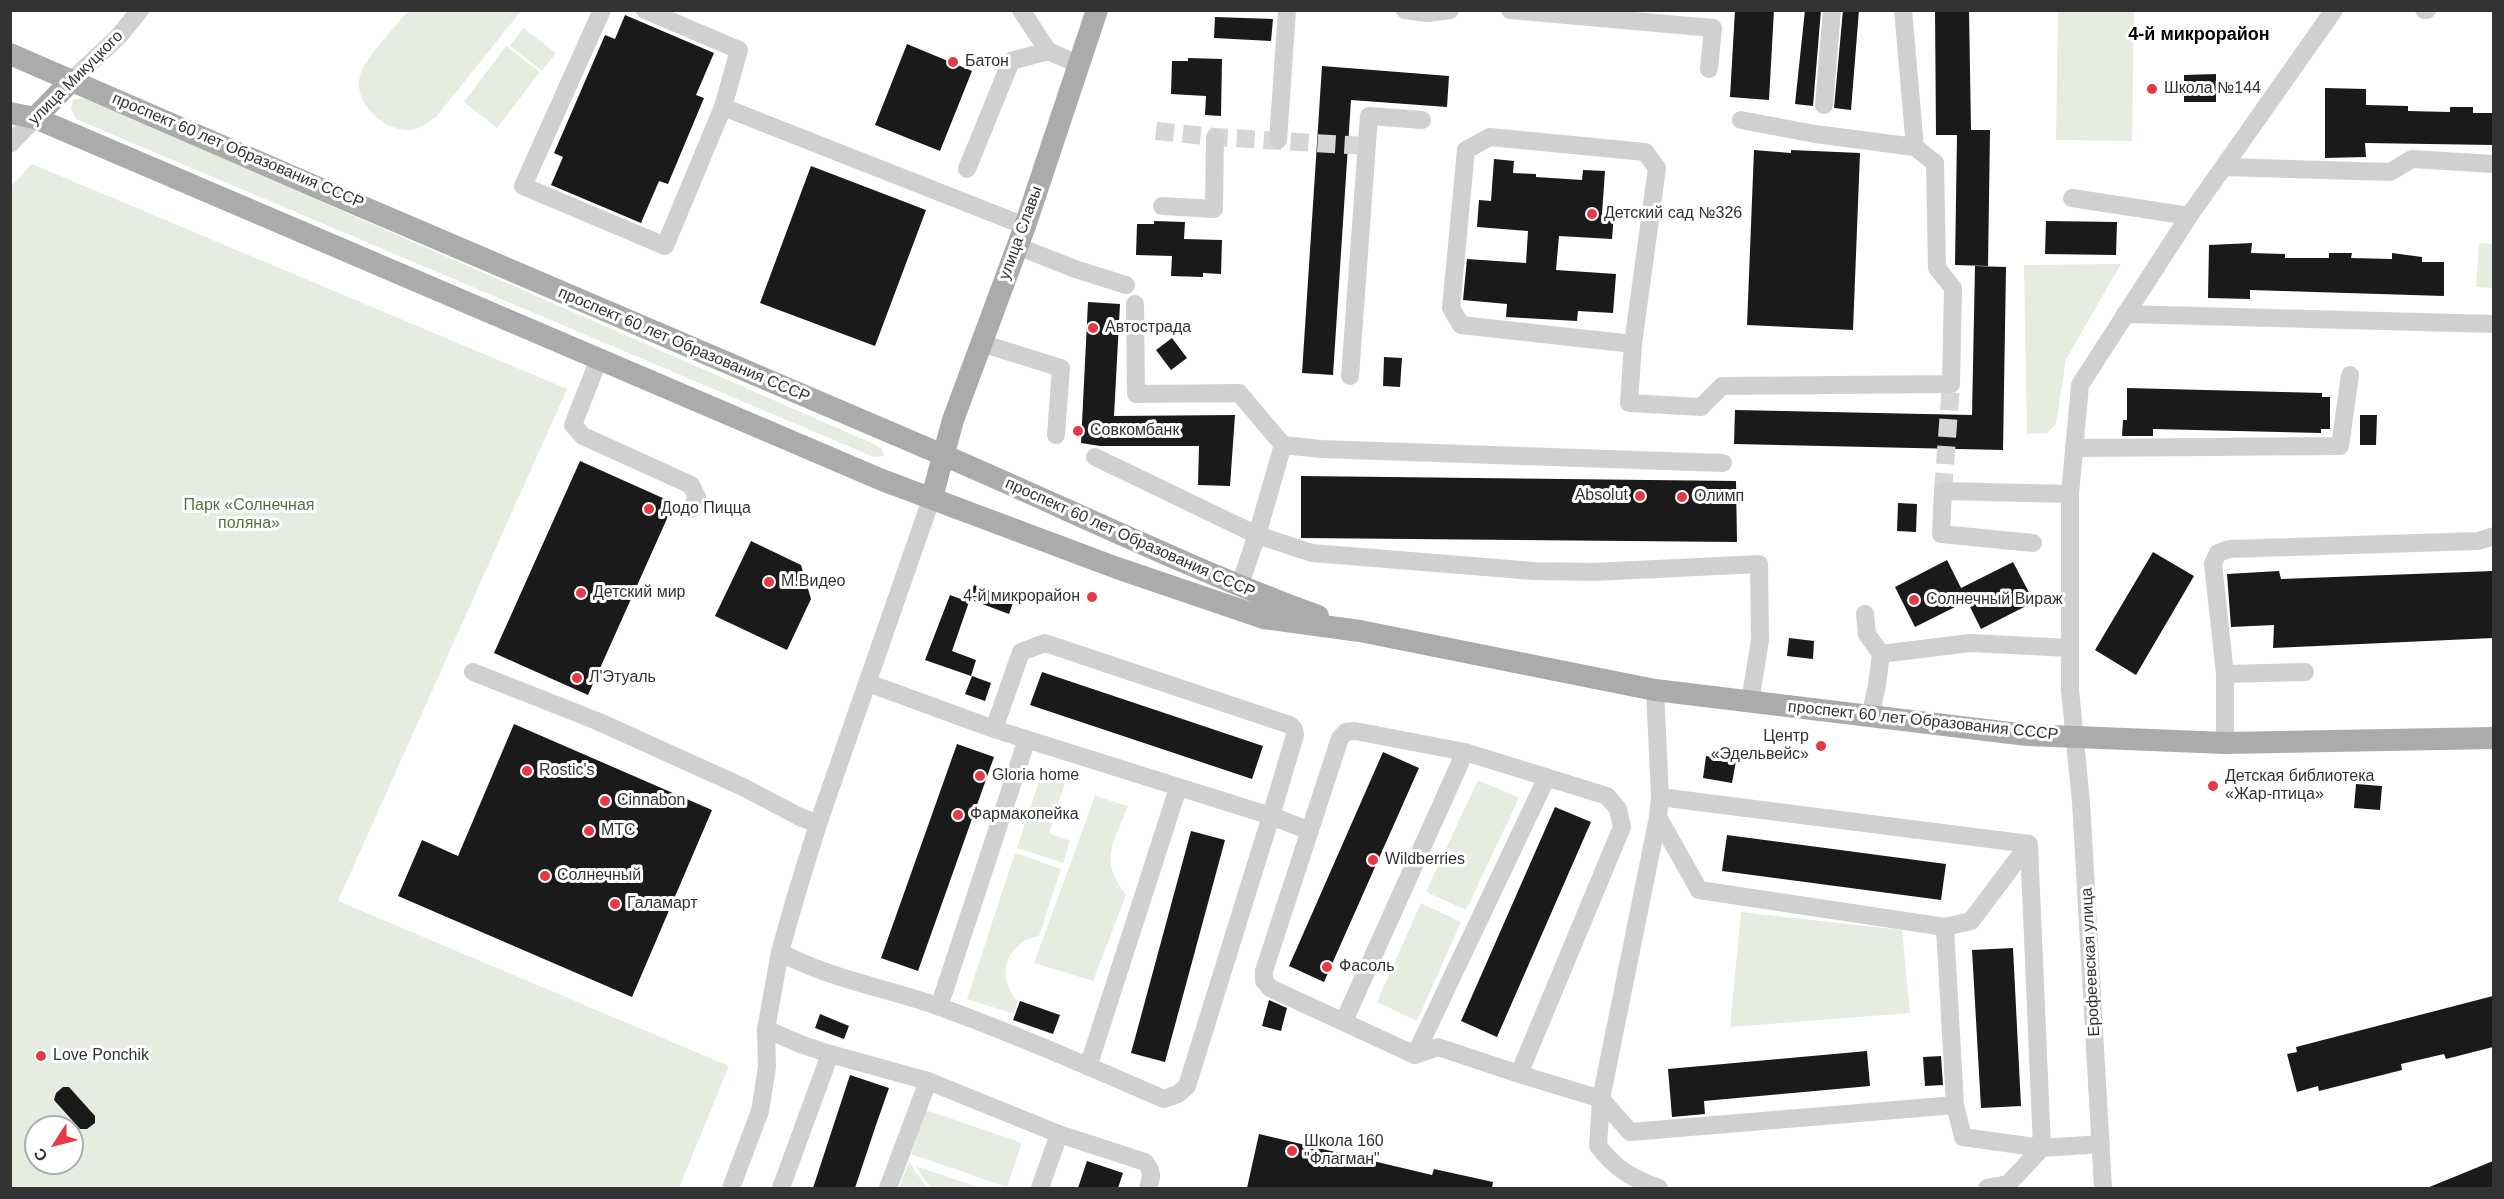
<!DOCTYPE html>
<html>
<head>
<meta charset="utf-8">
<style>
	body { margin:0 }
	#map { position:relative; width:2504px; height:1199px; overflow:hidden; background:#fff; font-family:Helvetica,sans-serif }
	canvas { display:block }
	.frame { position:absolute; inset:0; border:12px solid #333; pointer-events:none }
	.north { position:absolute; left:24px; top:1115px; width:60px; height:60px; box-sizing:border-box; background:#fff; border:2px solid #adadad; border-radius:50%; rotate:234deg; font-size:16px; font-weight:700; line-height:24px; text-align:center; color:#333 }
	.north::after { content:''; display:block; margin:auto; width:21px; height:27px; background:#e63946; clip-path:polygon(50% 0,100% 100%,50% 72%,0 100%) }
</style>
</head>
<body>
<div id="map">
<canvas width="2504" height="1199"></canvas>
<div class="frame"></div>
<div class="north">С</div>
</div>
<script>
const ctx = document.querySelector('canvas').getContext('2d');
ctx.lineJoin = 'round';
function fill(path, color) {
  ctx.fillStyle = color;
  ctx.fill(path, 'evenodd');
}
function stroke(path, color, width, dash) {
  ctx.strokeStyle = color;
  ctx.lineWidth = width;
  ctx.lineCap = dash ? 'butt' : 'round';
  ctx.setLineDash(dash || []);
  ctx.stroke(path);
}
function drawText(font, color, halo, rows, align = 'center') {
  ctx.font = font + ' Helvetica,sans-serif';
  ctx.lineWidth = 6;
  ctx.setLineDash([]);
  ctx.textBaseline = 'middle';
  ctx.strokeStyle = halo;
  ctx.fillStyle = color;
  for (const [text, x, y, turn = 0] of rows) {
    ctx.save();
    ctx.translate(x, y);
    ctx.rotate((+turn || 0) * Math.PI / 180);
    ctx.textAlign = isNaN(turn) ? turn : align;
    if (halo) ctx.strokeText(text, 0, 0);
    ctx.fillText(text, 0, 0);
    ctx.restore();
  }
}
fill(new Path2D(`
	M409 10 521 11 436 117C430 121 423 127 416 129 387 136 350 102 361 73 367 56 397 25 409 10Z
	M2058 11H2134L2132 141 2056 140Z
	M523 28 556 53 542 71 510 46Z
	M506 46 540 72 497 128 464 102Z
	M81 98 87 99 876 445 882 449 884 456 874 457 76 119 71 108 73 100Z
	M32 164 567 389 338 901 729 1066 679 1188H11L10 188ZM36 1127H72V1163H36Z
	M2479 243 2493 244V288L2476 287Z
	M2121 264 2066 359 2056 424 2047 433 2027 434 2024 265Z
	M1043 769 1067 777 1049 833 1070 841 1063 863 1017 848Z
	M1478 780 1519 798 1466 910 1426 892Z
	M1095 796 1128 806C1114 843 1098 859 1126 895L1093 981 1034 963Z
	M1015 853 1061 869 1039 936C1005 942 995 977 1018 1001L1014 1014 967 999Z
	M1421 903 1461 922 1417 1021 1377 1002Z
	M1741 912 1902 930 1910 1013 1730 1027Z
	M926 1110 1022 1143 1007 1187 911 1154Z
	M909 1162 927 1188H899Z
	M915 1166 981 1188H931Z`), '#e6ecdf');
fill(new Path2D(`
	M1735 10H1774L1769 100 1730 97Z
	M1805 10H1821L1813 106 1795 104Z
	M1843 10H1859L1851 110 1834 108Z
	M1935 10H1969L1971 130H1990L1988 266 1955 265 1957 135H1936Z
	M625 15 714 53 696 95 704 98 668 184 659 181 641 223 551 185 563 157 554 153 605 35 615 39Z
	M1215 17 1273 19 1271 41 1214 38Z
	M907 44 972 71 940 151 875 125Z
	M1188 58 1222 59 1221 116 1205 115 1206 96 1171 94 1172 61H1188Z
	M1322 66 1449 76 1447 107 1351 100 1333 375 1302 373Z
	M2216 74V102H2184V75Z
	M2325 88 2366 89V105L2408 106V111L2450 112V107H2473V113H2493V145L2365 143 2366 157 2325 158Z
	M1754 150 1791 153V150L1860 153 1853 330 1747 325Z
	M1494 159 1514 161 1513 173 1536 174V177L1582 180 1583 170 1605 171 1602 214H1614L1612 239 1559 236 1556 270 1616 274 1613 313 1578 311 1577 321 1506 317 1507 304 1463 300 1467 259 1526 263 1528 231 1477 227 1479 200 1491 201Z
	M811 166 926 210 875 346 760 303Z
	M1154 221 1185 222 1184 239 1222 240 1221 274 1203 273V277L1171 276 1172 256 1136 255 1137 224H1154Z
	M2046 221 2117 222 2116 255 2045 254Z
	M2252 243 2251 253 2285 254V258H2329V253H2352L2351 258 2392 259V253L2422 257V262H2444V296L2250 290V299L2208 298 2209 245Z
	M1975 266 2006 267 2003 450 1734 444 1735 410 1972 415Z
	M1088 302 1120 304 1114 416 1235 415 1230 486 1198 485 1199 446H1100L1081 443Z
	M1172 338 1187 358 1171 370 1156 350Z
	M1384 357 1402 358 1400 387 1383 386Z
	M2127 388 2322 393V397H2330V429H2321V433L2153 429V436H2122L2123 420H2127Z
	M2360 415H2377L2376 445H2360Z
	M580 461 674 503 588 695 494 653Z
	M1301 476 1736 481 1737 542 1301 538Z
	M1898 503 1917 504 1916 532 1897 531Z
	M751 541 801 565 811 599 787 650 715 616Z
	M2153 552 2194 576 2136 675 2095 650Z
	M1947 560 1961 588 2013 562 2034 602 1981 629 1967 601 1915 627 1895 587Z
	M2279 571 2281 579 2493 571V638L2273 648 2274 625 2231 627 2227 574Z
	M974 585 1014 600 1009 614 969 599Z
	M950 595 969 602 952 651 976 660 971 676 925 660Z
	M1789 638 1814 641 1813 659 1787 656Z
	M1042 672 1263 746 1252 779 1030 705Z
	M972 676 991 683 985 701 965 694Z
	M514 724 712 810 632 997 398 896 422 840 458 856Z
	M957 744 994 757 918 971 881 958Z
	M1383 752 1419 768 1324 982 1289 966Z
	M1706 756 1736 761 1732 783 1703 778Z
	M2356 784 2382 786 2380 810 2354 808Z
	M1555 807 1591 822 1497 1037 1461 1021Z
	M1191 831 1225 840 1165 1062 1131 1053Z
	M1727 835 1946 864 1941 900 1722 871Z
	M2013 948 2021 1106 1981 1108 1972 950Z
	M2493 996V1047L2446 1059 2444 1054 2401 1064 2402 1070 2319 1091 2318 1086 2297 1092 2287 1054 2297 1052 2296 1047Z
	M1269 1000 1287 1008 1281 1031 1262 1026Z
	M1020 1001 1060 1015 1053 1034 1013 1020Z
	M820 1014 849 1026 844 1039 815 1028Z
	M1867 1051 1870 1086 1704 1101 1705 1114 1672 1117 1668 1069Z
	M1941 1056 1943 1085 1925 1086 1923 1057Z
	M850 1075 889 1088 876 1125 855 1188H813Z
	M63 1087H69L95 1116V1123L87 1129H80L54 1100 56 1093Z
	M1259 1134 1432 1175 1434 1169 1493 1182 1492 1188H1247Z
	M1087 1161 1123 1173 1118 1188H1078Z
	M2493 1161V1188H2427Z`), '#1a1a1a');
stroke(new Path2D(`
	M1156 131 1215 137 1365 146
	M1943 491 1951 384`), '#d6d6d6', 18, [18, 9]);
stroke(new Path2D(`
	M602 10 523 186 665 246 723 107 739 50 645 10
	M1021 10 1048 51 1078 64
	M1405 10 1427 13 1450 10
	M1510 10 1713 28 1709 69
	M2424 10H2427
	M72 80 119 36 140 10
	M1824 105 1832 10
	M723 107 1025 226
	M1741 120 1815 134 1915 147
	M1278 140 1287 10
	M10 144 35 118
	M2224 167 2390 172 2412 159 2494 164
	M967 169 1011 61 1048 51
	M2072 198 2189 216
	M1162 206 1214 209 1215 137
	M1017 246 1075 269 1126 285
	M1135 304 1136 394 1239 393 1283 445
	M2125 314 2494 324
	M981 343 1061 368 1056 435
	M1633 344 1461 325 1451 308 1466 150 1490 137 1645 152 1657 168 1633 344 1629 403 1701 407 1722 386 1951 384 1953 288 1937 268 1935 163 1915 147 1903 10
	M599 359 573 425 583 436 691 485 697 497 691 509
	M1350 376 1369 116 1422 120
	M2074 448 2340 446 2350 375
	M1095 457 1257 535 1312 553 1534 571 1594 572 1759 564 1760 640 1750 702
	M2033 543 1941 534 1943 491 2070 494
	M1239 587 1257 535 1283 445 1321 449 1723 463
	M1865 614 1867 634 1881 654
	M473 672 597 721 743 787 800 817 818 824
	M2225 674 2305 672
	M868 683 994 729 1271 816 1295 735 1294 729 1290 725 1045 643 1021 652 994 729
	M1655 690 1660 797 1658 817 1601 1099 1598 1146C1617 1170 1631 1178 1659 1188
	M1870 717 1877 685 1881 654 1970 643 2069 648
	M2225 743V674L2213 564 2218 553 2229 549 2478 541 2494 536
	M1658 817 1699 890 1945 927 1955 1105 1963 1137 2042 1148 2029 844 1660 797
	M1945 927 1971 921 2029 844
	M780 952C829 979 887 988 940 1007 1015 1034 1090 1067 1164 1099L1178 1094 1187 1086 1271 816 1310 831
	M939 1007 1027 739
	M1344 1021 1465 752
	M766 1029 800 1044 830 1054
	M1415 1055 1547 777
	M1088 1067 1178 788
	M1519 1074 1622 827 1618 809 1607 796 1465 752 1355 731 1346 732 1340 738 1264 971V981L1270 988 1415 1055 1438 1047 1519 1074 1601 1099 1630 1132 1955 1105
	M731 1188 760 1111 767 1067 766 1029 780 952 795 899 818 824 932 497
	M781 1188 830 1054 928 1081 1059 1134 1145 1162C1153 1172 1152 1177 1148 1188
	M888 1188 928 1081
	M1040 1188 1059 1134
	M1987 1188 2008 1184 2042 1148 2101 1144
	M2103 1188 2081 802 2070 690V494L2080 385 2189 216 2334 10`), '#d0d0d0', 18);
stroke(new Path2D(`
	M10 54C320 190 632 322 943 455 1069 509 1190 569 1318 616
	M10 113 35 118 882 480 1117 568 1264 618 1360 631 1655 690 2027 735 2225 743 2494 738
	M35 118 72 80
	M932 497 953 420 1025 226 1097 10`), '#ababab', 22);
for (const [x, y, r, color] of [
	[953,62,6,"#e63946"],
	[2152,89,6,"#e63946"],
	[1592,214,6,"#e63946"],
	[1093,328,6,"#e63946"],
	[1078,431,6,"#e63946"],
	[1640,496,6,"#e63946"],
	[1682,497,6,"#e63946"],
	[649,509,6,"#e63946"],
	[769,582,6,"#e63946"],
	[581,593,6,"#e63946"],
	[1092,597,6,"#e63946"],
	[1914,600,6,"#e63946"],
	[577,678,6,"#e63946"],
	[1821,746,6,"#e63946"],
	[527,771,6,"#e63946"],
	[980,776,6,"#e63946"],
	[2213,786,6,"#e63946"],
	[605,801,6,"#e63946"],
	[958,815,6,"#e63946"],
	[589,831,6,"#e63946"],
	[1373,860,6,"#e63946"],
	[545,876,6,"#e63946"],
	[615,904,6,"#e63946"],
	[1327,967,6,"#e63946"],
	[41,1056,6,"#e63946"],
	[1292,1151,6,"#e63946"]
]) {
  const dot = new Path2D();
  dot.arc(x, y, r, 0, 2 * Math.PI);
  ctx.fillStyle = color;
  ctx.fill(dot);
  stroke(dot, '#fff', 2);
}
drawText('16px', '#333', '#fff', [
	["Батон",965,62],
	["Школа №144",2164,89],
	["Детский сад №326",1604,214],
	["Автострада",1105,328],
	["Совкомбанк",1090,431],
	["Absolut",1628,496,"right"],
	["Олимп",1694,497],
	["Додо Пицца",661,509],
	["М.Видео",781,582],
	["Детский мир",593,593],
	["4-й микрорайон",1080,597,"right"],
	["Солнечный Вираж",1926,600],
	["Л'Этуаль",589,678],
	["Центр",1809,737,"right"],
	["«Эдельвейс»",1809,755,"right"],
	["Rostic's",539,771],
	["Gloria home",992,776],
	["Детская библиотека",2225,777],
	["«Жар-птица»",2225,795],
	["Cinnabon",617,801],
	["Фармакопейка",970,815],
	["МТС",601,831],
	["Wildberries",1385,860],
	["Солнечный",557,876],
	["Галамарт",627,904],
	["Фасоль",1339,967],
	["Love Ponchik",53,1056],
	["Школа 160",1304,1142],
	["\"Флагман\"",1304,1160]
], 'left');
drawText('16px', '#333', '#fff', [
	["улица Микуцкого",76,78,-45],
	["проспект 60 лет Образования СССР",238,151,23],
	["улица Славы",1021,233,-70],
	["проспект 60 лет Образования СССР",684,345,23],
	["проспект 60 лет Образования СССР",1130,538,24],
	["проспект 60 лет Образования СССР",1923,721,6],
	["Ерофеевская улица",2091,962,-93]
]);
drawText('16px', '#56703f', '#fff', [
	["Парк «Солнечная",249,506],
	["поляна»",249,524]
]);
drawText('bold 18px', '#000', '#fff', [
	["4-й микрорайон",2199,35]
]);
</script>
</body>
</html>
